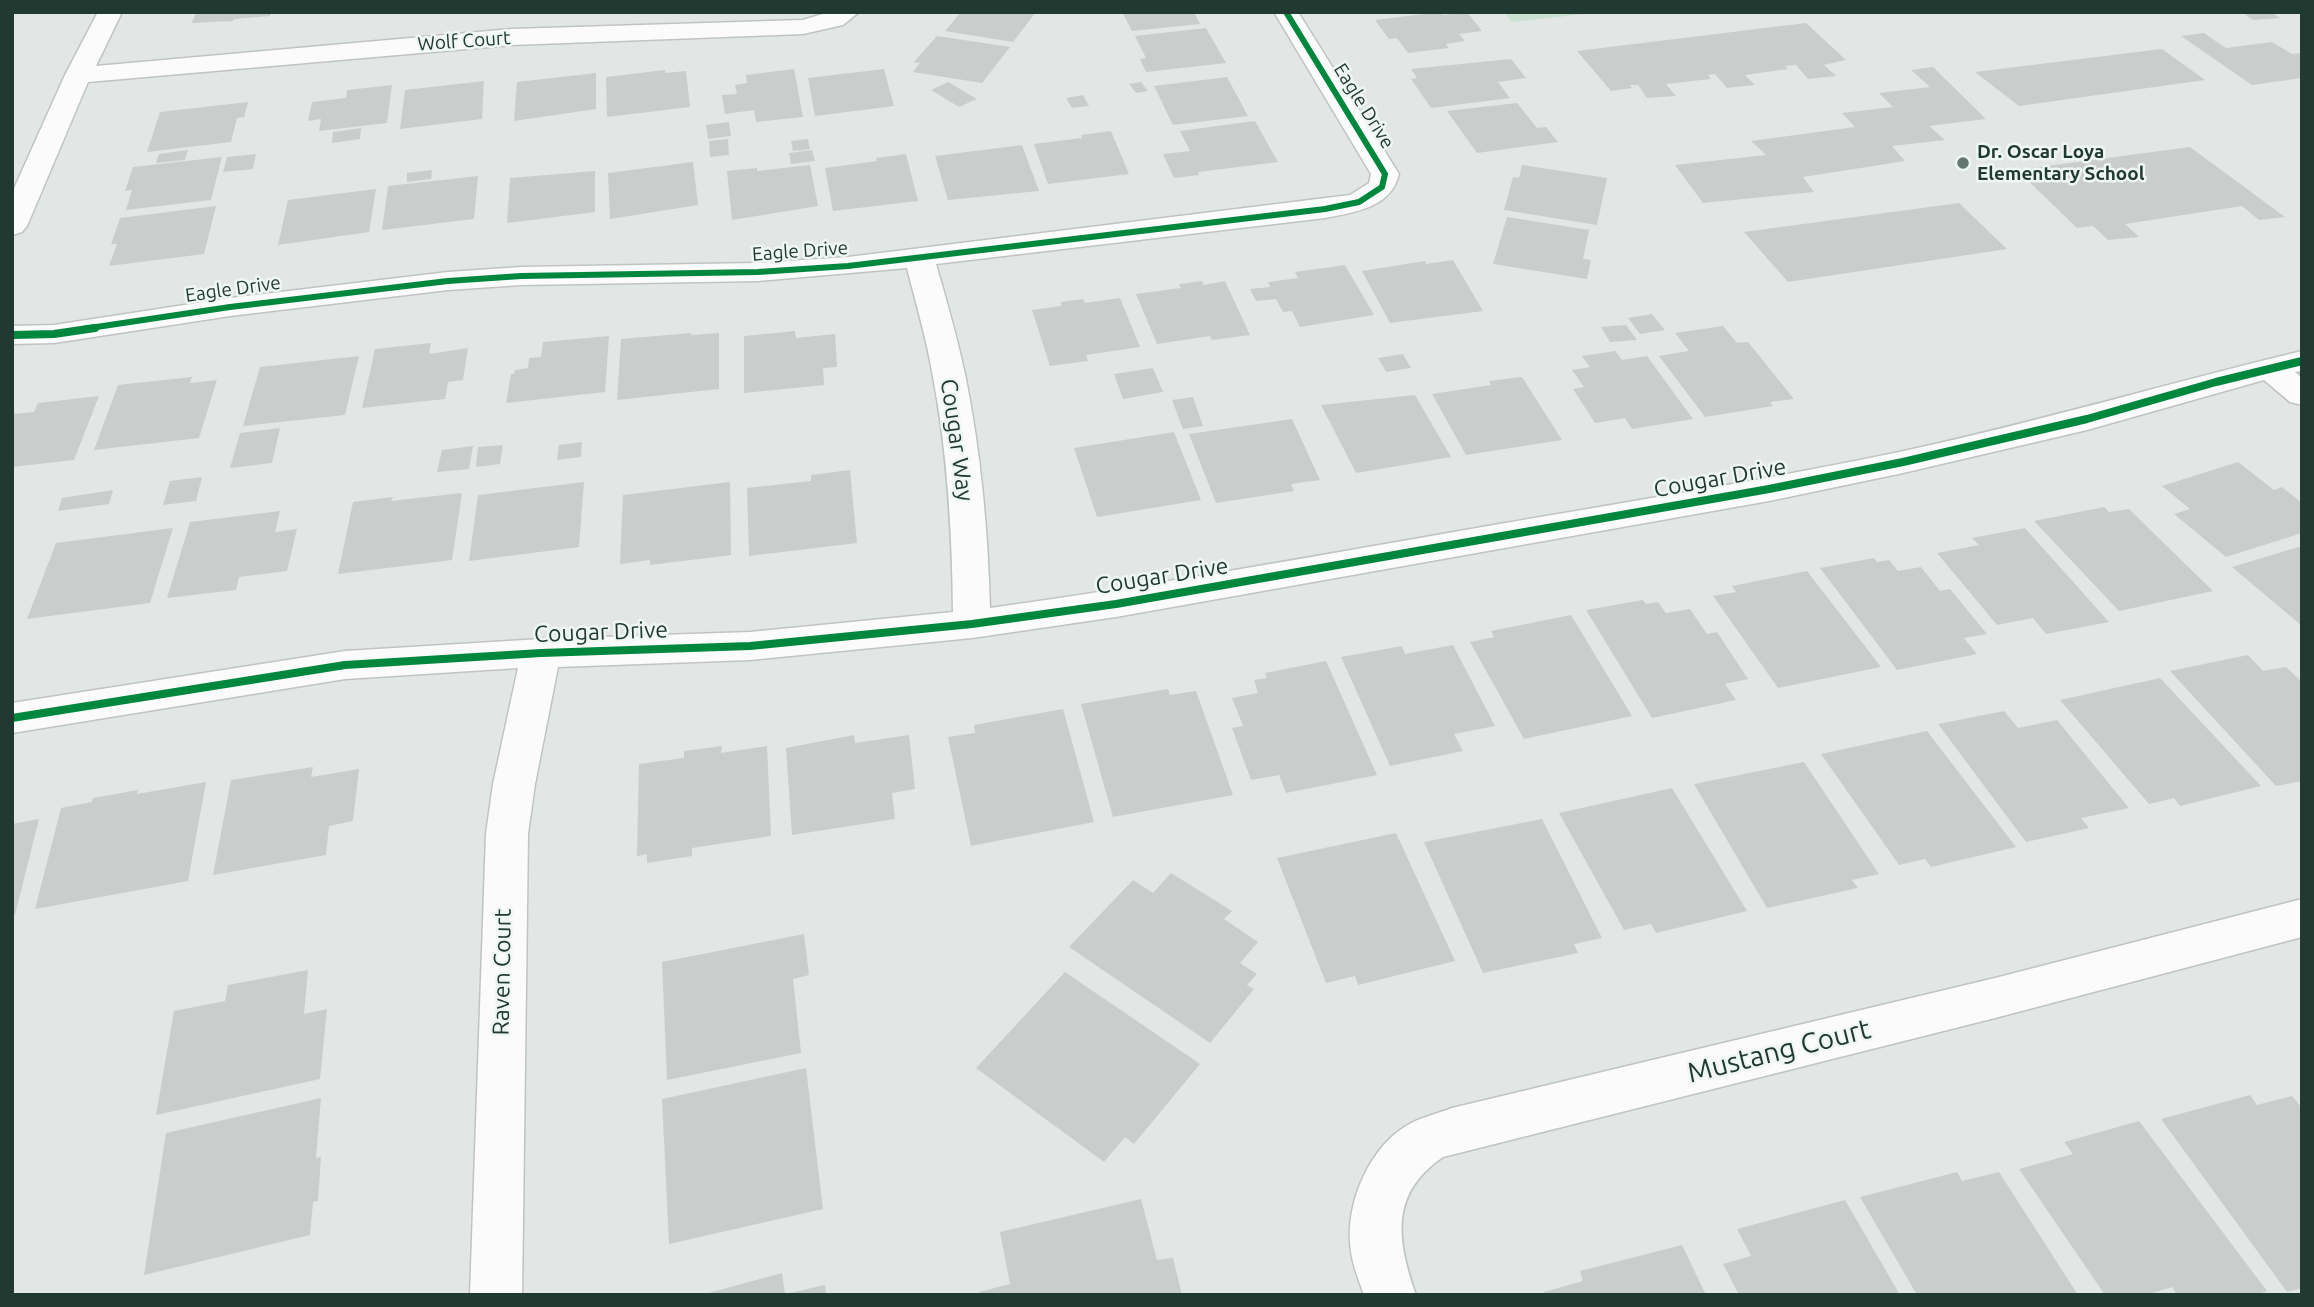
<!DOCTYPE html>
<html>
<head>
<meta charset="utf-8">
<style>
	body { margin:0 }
	#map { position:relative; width:2314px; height:1307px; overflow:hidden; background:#e2e7e5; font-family:Ubuntu,sans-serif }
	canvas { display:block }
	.frame { position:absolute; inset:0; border:14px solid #203a32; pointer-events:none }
</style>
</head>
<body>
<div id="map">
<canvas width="2314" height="1307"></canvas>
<div class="frame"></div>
</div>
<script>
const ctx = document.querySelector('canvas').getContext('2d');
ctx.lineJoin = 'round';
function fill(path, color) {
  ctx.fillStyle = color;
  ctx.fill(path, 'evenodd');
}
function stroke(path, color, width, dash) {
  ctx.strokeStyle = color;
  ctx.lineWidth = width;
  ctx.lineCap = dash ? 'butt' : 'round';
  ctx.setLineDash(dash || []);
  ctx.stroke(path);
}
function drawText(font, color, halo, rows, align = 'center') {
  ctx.font = font + ' Ubuntu,sans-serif';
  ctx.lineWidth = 5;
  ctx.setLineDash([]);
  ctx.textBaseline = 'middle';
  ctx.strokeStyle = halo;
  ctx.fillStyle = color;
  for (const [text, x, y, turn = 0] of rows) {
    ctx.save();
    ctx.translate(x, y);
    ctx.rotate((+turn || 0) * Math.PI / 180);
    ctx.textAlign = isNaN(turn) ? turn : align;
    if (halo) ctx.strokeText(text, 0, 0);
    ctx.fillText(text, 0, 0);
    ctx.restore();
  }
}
fill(new Path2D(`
	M1504 12H1603L1512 22Z`), '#cae0d1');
fill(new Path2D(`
	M196 12H271L270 16 234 19 233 21 192 23Z
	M961 12H1036L1013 42 945 31Z
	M1122 12H1194L1200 24 1132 31Z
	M1440 12 1444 15 1467 12 1482 31 1459 34 1465 41 1446 44 1449 48 1408 53 1397 38 1389 39 1375 20Z
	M2242 12H2271L2280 18 2253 20Z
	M1806 23 1846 60 1824 65 1836 76 1808 79 1796 65 1785 66 1788 69 1745 75 1755 85 1727 88 1715 74 1708 75 1711 79 1666 84 1676 96 1647 98 1638 85H1630L1632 88 1611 91 1577 51Z
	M1206 28 1226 63 1146 72 1140 59 1146 58 1135 36Z
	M2204 33 2226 48 2272 42 2292 54 2302 53V78L2252 85 2181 36Z
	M937 36 1010 47 982 83 913 72 920 63 914 62Z
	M2162 49 2205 80 2019 106 1975 72Z
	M1511 59 1526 78 1498 82 1510 98 1431 108 1411 79 1417 78 1411 69Z
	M1933 67 1986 119 1929 126 1945 140 1892 146 1905 161 1803 177 1814 192 1703 203 1675 165 1766 155 1751 141 1855 127 1842 113 1893 107 1879 93 1930 87 1911 70Z
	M794 69 803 117 756 122 754 110 725 114 722 95 737 94 735 85 747 83 746 75Z
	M884 69 894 106 815 116 808 78Z
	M665 70V73L686 71 690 107 607 117 606 77Z
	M596 73V109L514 121 517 82Z
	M1227 77 1248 116 1173 125 1154 86Z
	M484 81 482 119 400 129 405 90Z
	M948 82 977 99 959 107 931 90Z
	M1141 82 1148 91 1136 93 1129 84Z
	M392 85 387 123 319 131 321 119 308 121 312 102 346 98 347 90Z
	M1083 95 1089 106 1072 108 1066 98Z
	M248 102 244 117 237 118 231 142 147 152 160 112Z
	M1517 103 1537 128 1546 127 1558 142 1477 153 1447 111Z
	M1255 121 1278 162 1198 172 1199 175 1174 178 1163 154 1190 151 1180 131Z
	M729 122 731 136 708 139 706 125Z
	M361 128 360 139 332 143 333 132Z
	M1111 131 1129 174 1048 184 1034 144 1082 138 1081 135Z
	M728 139 729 155 710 157 709 141Z
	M808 139 810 149 793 151 791 141Z
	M1022 145 1039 191 948 200 935 156Z
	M2190 147 2285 217 2259 220 2242 206 2125 224 2139 237 2108 240 2093 226 2077 228 2017 170Z
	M188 150 185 160 156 163 159 154Z
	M812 150 815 161 791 164 789 153Z
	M256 154 253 169 223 172 227 157Z
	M906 154 918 201 833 211 825 168 877 161 876 158Z
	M222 157 211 200 126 210 132 190 125 191 133 167Z
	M693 162 698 205 610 219 608 173Z
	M810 165 818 206 732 220 727 171 757 168V171Z
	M1522 165 1607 178 1597 225 1504 210 1513 177 1519 178Z
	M432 170 431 179 407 182V173Z
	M595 171V212L507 223 510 178Z
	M478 176 474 219 382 230 388 186Z
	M376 189 369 232 278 245 288 200Z
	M1959 203 2007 249 1788 282 1744 232Z
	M216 206 204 254 109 266 117 244H111L120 218Z
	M1507 217 1589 230 1583 259 1591 260 1587 279 1493 264Z
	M1453 260 1483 311 1390 323 1362 271 1425 261 1426 264Z
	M1345 265 1374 315 1300 327 1292 311 1283 312 1276 299 1256 301 1250 289 1270 287 1268 282 1298 278 1295 272Z
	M1202 281 1204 285 1225 281 1250 335 1212 340 1210 336 1157 344 1136 294 1181 288 1179 284Z
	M1120 298 1140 347 1086 355 1088 361 1050 366 1032 310 1061 306V302L1083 299 1085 303Z
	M1652 314 1665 330 1640 334 1628 318Z
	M1626 325 1637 340 1610 342 1601 327Z
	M1723 326 1737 343 1748 342 1794 399 1770 402 1773 406 1705 417 1659 356 1689 351 1675 333Z
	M795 331 796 338 835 334 837 367 823 368 824 385 744 393V336Z
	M691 333V335L719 333V389L617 400 621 339Z
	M609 336 605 392 506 403 511 374H514L515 370 528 368 529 358 541 357 543 342Z
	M431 343 429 354 468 348 463 380 448 382 445 399 362 408 375 349Z
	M1615 351 1622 360 1647 356 1693 419 1632 429 1625 418 1595 423 1573 389 1584 387 1572 370 1590 367 1582 356Z
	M1403 354 1411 368 1386 372 1378 358Z
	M359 356 345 415 243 426 260 367Z
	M1153 368 1163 392 1123 399 1114 374Z
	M192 377 190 383 217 380 199 438 94 450 118 385Z
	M1522 377 1562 440 1466 455 1432 394 1491 385 1489 381Z
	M1415 395 1451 457 1356 473 1321 405Z
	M99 396 74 460 12 467V414L34 412 38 403Z
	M1193 397 1203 426 1183 429 1172 400Z
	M1292 419 1320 480 1291 484 1294 491 1216 503 1189 434Z
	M280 428 272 463 230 468 240 433Z
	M1174 432 1201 500 1097 517 1074 448Z
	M582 442 581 457 557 460 559 445Z
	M503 445 500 464 476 467 478 447Z
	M473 446 469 469 437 472 442 450Z
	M2238 462 2274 490 2282 487 2302 503V533L2226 557 2174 514 2190 509 2162 486Z
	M850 470 857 543 749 556 747 488 811 481V475Z
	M202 477 196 501 163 505 170 481Z
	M584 482 579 547 469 561 478 495Z
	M730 482 731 555 650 565V560L620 564 623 495Z
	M113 490 109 504 58 511 62 498Z
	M462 493 452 560 338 574 353 502 393 497 391 501Z
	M2104 507 2109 512 2129 509 2213 591 2119 611 2034 521Z
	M280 511 275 532 297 529 287 571 239 577 236 590 167 598 190 522Z
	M173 528 150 603 27 619 56 543Z
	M2025 528 2109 622 2046 634 2033 618 1997 625 1937 553 1979 545 1972 538Z
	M2302 546V626L2232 567Z
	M1874 558 1877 562 1889 560 1898 571 1921 567 1940 591 1950 589 1987 634 1964 638 1977 654 1897 670 1820 568Z
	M1807 571 1881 667 1778 688 1713 596 1736 592 1732 586Z
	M1643 600 1646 604 1658 602 1666 613 1690 609 1707 634 1717 632 1748 679 1725 684 1736 700 1652 718 1586 610Z
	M1571 615 1632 716 1524 739 1470 642 1494 637 1491 631Z
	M1453 645 1495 726 1454 734 1463 751 1390 766 1341 657 1402 646 1405 654Z
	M2248 655 2263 671 2286 667 2302 682V781L2276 786 2170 671Z
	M1326 661 1377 775 1286 793 1279 775 1251 780 1232 728 1243 726 1232 698 1258 693 1254 680 1267 678 1265 673Z
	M2160 678 2261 786 2180 806 2174 798 2149 804 2060 700Z
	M1168 689 1170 695 1196 691 1233 795 1113 817 1081 704Z
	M1063 709 1094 822 971 846 948 737 975 733 974 725Z
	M2004 711 2018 728 2057 720 2129 808 2081 818 2089 828 2026 842 1938 724Z
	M1927 731 2016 847 1931 867 1925 859 1899 865 1821 754Z
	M854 735 855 743 909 735 915 789 892 793 895 819 792 835 786 748Z
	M722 746 721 753 767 746 771 836 692 848V856L647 863V854L637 856 639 764 684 758V751Z
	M1804 762 1879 874 1852 880 1858 888 1767 908 1694 784Z
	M313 767 311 777 359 769 353 821 329 826 326 855 213 875 231 780Z
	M206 782 188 881 35 909 61 808 92 802 93 798 138 790 137 794Z
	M1672 788 1747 911 1656 933 1651 924 1624 930 1559 813Z
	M39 819 15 915 12 916V824Z
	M1542 819 1602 938 1574 944 1578 953 1483 973 1424 842Z
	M1396 833 1455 961 1358 985 1355 976 1326 983 1277 858Z
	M1171 873 1232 911 1224 919 1258 942 1240 963 1257 974 1247 985 1254 989 1210 1043 1069 947 1133 880 1153 893Z
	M804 934 809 975 793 979 801 1053 667 1080 662 962Z
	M308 970 304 1014 327 1009 320 1079 156 1115 174 1011 225 1001 228 985Z
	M1065 972 1200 1064 1134 1144 1125 1137 1104 1162 976 1068Z
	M806 1068 823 1209 669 1244 662 1099Z
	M2250 1095 2257 1105 2292 1096 2302 1108V1288L2287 1292 2161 1119Z
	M321 1098 316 1158 321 1157 318 1201 313 1202 310 1235 144 1275 166 1133Z
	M2139 1121 2267 1291 2256 1295H2177L2172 1287 2146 1295H2105L2019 1169 2073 1154 2064 1142Z
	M1957 1172 1962 1181 1999 1172 2078 1295H1917L1860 1197Z
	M1141 1199 1157 1260 1173 1258 1182 1295H979V1292L1010 1284 1000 1232Z
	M1845 1200 1900 1295H1739L1723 1264 1751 1256 1737 1229Z
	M1682 1245 1706 1295H1545L1544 1292 1583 1281 1580 1271Z
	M782 1273 785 1294 825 1285 826 1295H701Z`), '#c9cecc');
const minor = new Path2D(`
	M98 12H122L96 66 512 29 803 20 829 12H859L843 25 803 34 512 45 88 82 27 226 22 232 12 235V193L65 75Z
	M1274 12H1298L1399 174C1391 208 1355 212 1325 218L936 264C947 302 958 340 966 379 981 454 988 531 990 608 1157 585 1322 555 1488 526 1627 502 1766 480 1904 451 2038 422 2169 383 2302 351V371L2295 372 2302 378V405L2290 402 2264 380 2087 430 1903 473 1769 501 1116 617 972 638 750 660 558 667 535 784 528 834 522 1295H470L486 834 493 784 518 668 345 679 12 733V703L345 651 541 639 750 632 953 612C952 534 948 455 933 377 927 340 916 304 907 268L758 281 521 285 448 290 230 316 54 343 12 344V326L54 325 230 298 448 272 521 267 758 263 848 257 1350 195 1369 183 1371 174Z
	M2302 899V937L1995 1018 1443 1157C1389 1194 1397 1240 1416 1295H1364C1358 1278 1351 1261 1350 1243 1347 1200 1370 1148 1406 1126 1420 1117 1437 1114 1452 1108L1995 978Z`);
stroke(minor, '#bfc4c2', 3);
fill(minor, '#fbfbfb');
stroke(new Path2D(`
	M83 329 230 307 448 281 521 276 758 272 848 266 1325 209 1359 202 1382 187 1385 174 1286 12`), '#00873e', 6);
stroke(new Path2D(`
	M12 335 54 334 95 328
	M12 718 345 665 541 653 750 646 972 624 1116 604 1769 489 1903 462 2087 419 2216 382 2302 361`), '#00873e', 8);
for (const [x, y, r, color] of [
	[1963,163,7,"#647771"]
]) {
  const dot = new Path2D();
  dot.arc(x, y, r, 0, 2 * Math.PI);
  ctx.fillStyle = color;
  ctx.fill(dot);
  stroke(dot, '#eff7f3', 2.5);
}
drawText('19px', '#203a32', '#eff7f3', [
	["Wolf Court",464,41,-4],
	["Eagle Drive",1364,106,58],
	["Eagle Drive",800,251,-4],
	["Eagle Drive",233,289,-8]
]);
drawText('bold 19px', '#203a32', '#eff7f3', [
	["Dr. Oscar Loya",1977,152],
	["Elementary School",1977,174]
], 'left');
drawText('23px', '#203a32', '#eff7f3', [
	["Cougar Way",957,440,82],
	["Cougar Drive",1720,478,-10],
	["Cougar Drive",1162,576,-9],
	["Cougar Drive",601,632,-2],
	["Raven Court",502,972,-89]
]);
drawText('28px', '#203a32', '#eff7f3', [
	["Mustang Court",1779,1051,-14]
]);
</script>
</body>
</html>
